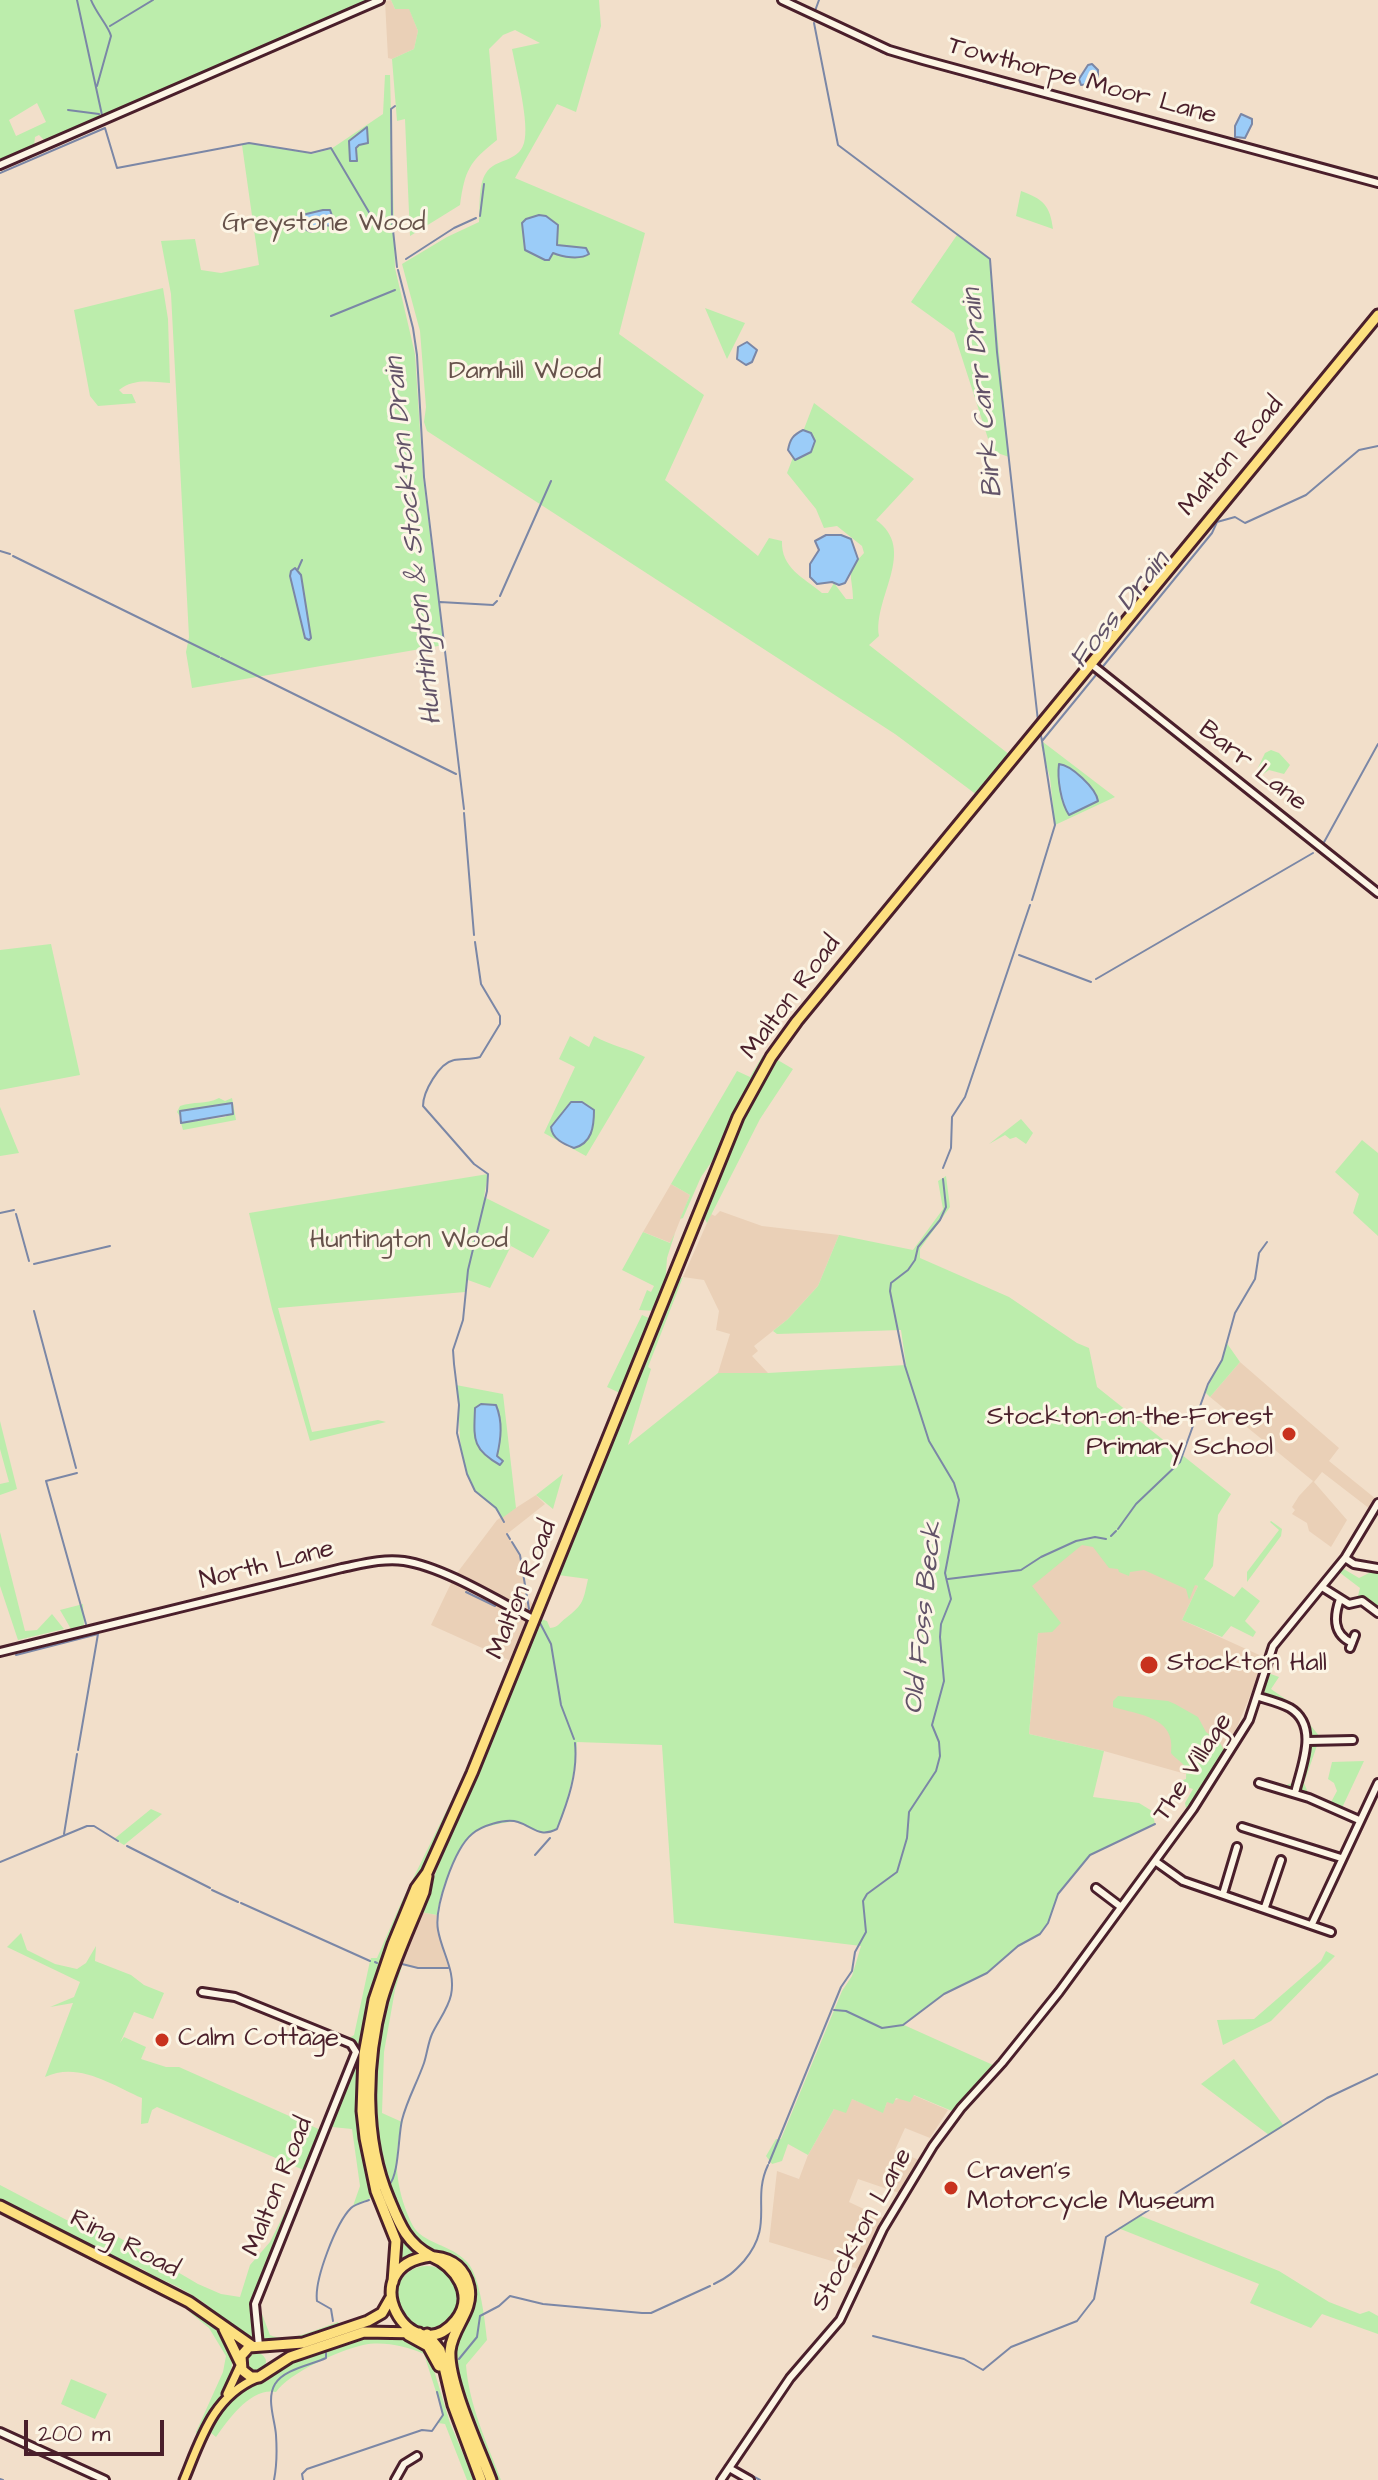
<!DOCTYPE html>
<html>
<head>
<meta charset="utf-8">
<style>
	body { margin:0 }
	#map { position:relative; width:1378px; height:2480px; overflow:hidden; background:#f2dfca; font-family:"Architects Daughter",sans-serif }
	canvas { display:block }
	.scale { position:absolute; left:24px; top:2420px; width:140px; height:36px; box-sizing:border-box; border:4px solid #4a1f2b; border-top:0; padding-left:10px; font-size:24px; line-height:28px; white-space:nowrap; color:#4a1f2b; -webkit-text-stroke:6px #fcf5e5; paint-order:stroke }
</style>
</head>
<body>
<div id="map">
<canvas width="1378" height="2480"></canvas>
<div class="scale">200 m</div>
</div>
<script>
const ctx = document.querySelector('canvas').getContext('2d');
ctx.lineJoin = 'round';
function fill(path, color) {
  ctx.fillStyle = color;
  ctx.fill(path, 'evenodd');
}
function stroke(path, color, width, dash) {
  ctx.strokeStyle = color;
  ctx.lineWidth = width;
  ctx.lineCap = dash ? 'butt' : 'round';
  ctx.setLineDash(dash || []);
  ctx.stroke(path);
}
function drawText(font, color, halo, rows, align = 'center') {
  ctx.font = font + ' "Architects Daughter",sans-serif';
  ctx.lineWidth = 6;
  ctx.setLineDash([]);
  ctx.textBaseline = 'middle';
  ctx.strokeStyle = halo;
  ctx.fillStyle = color;
  for (const [text, x, y, turn = 0] of rows) {
    ctx.save();
    ctx.translate(x, y);
    ctx.rotate((+turn || 0) * Math.PI / 180);
    ctx.textAlign = isNaN(turn) ? turn : align;
    if (halo) ctx.strokeText(text, 0, 0);
    ctx.fillText(text, 0, 0);
    ctx.restore();
  }
}
fill(new Path2D(`
	M391 0 395 9 409 8 418 31 414 49 392 59 388 58 385 1Z
	M671 1184 690 1195 671 1243 643 1232Z
	M720 1211 762 1226 839 1235 818 1286 788 1319 754 1346 758 1351 752 1356 768 1373H718L730 1334 716 1330 719 1311 704 1280 683 1277 711 1214 715 1216Z
	M1240 1362 1339 1448 1329 1461 1376 1499 1370 1509 1322 1472 1314 1482 1347 1520 1331 1547 1309 1531 1307 1523 1292 1514 1295 1510 1292 1507 1299 1496 1313 1481 1210 1397Z
	M536 1495 545 1504 507 1534 520 1555 526 1595 534 1606 511 1661 431 1625 454 1577 497 1520Z
	M1104 1538 1198 1586 1182 1620 1266 1658 1231 1741 1207 1780 1104 1751 1029 1734 1038 1633 1001 1574 1066 1545Z
	M421 1912 437 1915 438 1931 450 1968H418L402 1964 412 1931Z
	M913 2095 948 2110 930 2138 905 2128 895 2150 919 2160 899 2193 858 2179 849 2202 885 2219 858 2269 769 2242 777 2171 799 2179 808 2155 834 2109 852 2099 883 2112 887 2102Z`), '#ead0b7');
fill(new Path2D(`
	M0 0H372L165 88 62 135 44 140 39 135 35 137 34 146 0 161ZM37 103 46 122 16 136 9 120Z
	M391 0H599L601 26 576 112 557 104 515 178 645 233 619 334 704 395 665 480 758 556 769 538 782 541C781 568 803 577 822 593H828L834 583 846 599H853C853 576 844 574 864 553L862 546 837 526 824 528 816 509 787 473 814 403 914 479 876 520C918 550 873 597 879 636L869 645 1010 755 977 795 895 734 427 431 424 422 426 407 420 331 402 264 447 237 479 222C480 209 478 184 486 173 495 158 518 163 524 143 530 124 516 70 512 49L540 43 515 30 503 35 489 49 497 140C469 162 465 170 460 205L410 236 405 119 397 121 392 59 414 49 418 31 409 9H395Z
	M385 75H390L395 268 415 354 423 477 444 645 192 688 186 652 189 637 171 294 161 241 195 239 201 270 221 273 259 265 242 145 249 143 312 154 331 149 383 114Z
	M1021 191C1043 199 1050 205 1053 229L1016 216Z
	M957 235 990 259 1009 457 992 451 954 333 911 302Z
	M163 288 168 319 170 383C151 382 134 378 119 390L123 394H132L136 403 98 406 90 396 74 310Z
	M705 308 745 323 727 359Z
	M1043 742 1115 797 1055 825 1050 778 1041 745Z
	M1271 750 1279 753 1290 765 1284 774 1269 770 1259 777 1254 776 1265 753Z
	M51 944 80 1075 0 1090V950Z
	M801 1023 803 1024 776 1059 793 1069 760 1119 707 1223 702 1214C729 1147 754 1079 801 1023Z
	M570 1036 589 1047 594 1036C612 1046 627 1048 645 1057L586 1156 544 1133 575 1067 559 1059Z
	M763 1055 764 1062 737 1110 717 1154 701 1177 683 1218 680 1219 690 1195 671 1184 737 1071 750 1077Z
	M219 1098 225 1101 232 1098 236 1120 183 1130 181 1123 226 1117 232 1104 180 1111 181 1118 177 1112 180 1106C194 1101 205 1105 219 1098Z
	M0 1107 19 1153 0 1156Z
	M1021 1119 1033 1133 1026 1144 1016 1137 1010 1139 1005 1135 989 1144Z
	M1362 1140 1378 1153V1236L1353 1213 1359 1194 1335 1172Z
	M488 1174 484 1197 550 1230 533 1258 511 1246 490 1288 468 1280 465 1292 278 1308 312 1432 378 1420 386 1422 310 1441 272 1309 249 1213Z
	M946 1176 950 1207 920 1249V1258L1009 1297 1077 1343 1089 1348 1097 1387 1231 1494 1218 1515 1213 1566 1204 1579 1234 1597 1242 1587 1260 1601 1245 1621 1256 1632 1253 1637 1231 1626 1222 1637 1182 1620 1198 1586 1195 1585 1189 1600 1186 1589 1144 1570 1130 1572 1129 1576 1119 1572 1118 1569 1109 1568 1093 1547 1082 1545 1032 1586 1061 1623 1052 1632 1038 1633 1029 1734 1104 1751 1093 1797 1139 1803 1152 1811 1155 1824 1090 1855 1058 1894 1048 1923 1040 1934 1018 1946 987 1973 944 1994 904 2025 993 2065 952 2111 914 2095 910 2102 896 2098 893 2104 887 2102 883 2113 852 2099 846 2113 834 2109 808 2155 788 2144 782 2161 772 2164 766 2156 776 2139H781L842 1991 852 1976 861 1946 674 1923 662 1745 577 1742C575 1773 568 1800 557 1829 539 1838 533 1826 517 1822 512 1821 504 1823 498 1824 490 1826 482 1827 475 1832 457 1843 439 1895 437 1915L421 1912 457 1816 541 1619 547 1621 550 1628C559 1627 559 1623 566 1618 584 1604 583 1601 588 1579L558 1575 673 1283 683 1277 648 1367 651 1369 628 1445 718 1373H768L906 1365 901 1330 777 1334 773 1331 788 1319 818 1286 839 1235 913 1250 943 1209 938 1181Z
	M643 1232 670 1243 675 1233 667 1258 665 1287 656 1311 639 1310 647 1290 651 1292 654 1286 622 1270Z
	M642 1315 651 1319 622 1394 607 1387Z
	M1226 1342 1240 1362 1210 1397 1205 1392 1222 1360Z
	M456 1385 503 1394 516 1508 502 1518C495 1504 478 1499 472 1485 455 1451 462 1420 456 1385Z
	M0 1421 17 1489 0 1495V1484L9 1482 0 1449Z
	M563 1474 553 1509 536 1495Z
	M1271 1521 1282 1529 1281 1536 1247 1582V1572L1279 1530 1270 1522Z
	M0 1532 25 1631 37 1630 52 1614 64 1629 18 1640 0 1586Z
	M1342 1568 1359 1578 1373 1571 1378 1572V1610L1358 1596 1360 1588 1339 1572Z
	M83 1604 84 1626 71 1629 60 1610Z
	M528 1619 532 1621 465 1781 380 1968 372 1996 361 2136 373 2197 353 2206 360 2186 352 2129 332 2127 359 2052V2045L348 2039 354 2035 370 1961 371 1958H377L401 1903 464 1775Z
	M1268 1673 1279 1677 1271 1689 1291 1703 1289 1705 1264 1695Z
	M1118 1696 1168 1701 1175 1704 1198 1717 1206 1732 1220 1743 1225 1752 1189 1807 1186 1808 1185 1803 1193 1789 1174 1783 1186 1779C1188 1762 1180 1764 1171 1753 1176 1717 1140 1715 1113 1707V1701Z
	M1304 1717 1320 1737 1304 1783 1309 1795 1279 1788 1300 1780 1311 1739Z
	M1364 1761 1341 1810 1330 1804 1337 1791 1334 1783 1328 1779 1332 1762Z
	M151 1809 162 1814 124 1845 114 1839Z
	M412 1931 395 1990 384 2052 382 2113 402 2122C394 2156 395 2181 407 2213 410 2220 414 2230 420 2234 435 2246 454 2247 468 2263 480 2277 485 2320 487 2340L466 2365C469 2405 487 2443 501 2480H495C485 2454 475 2427 466 2400 461 2388 454 2373 453 2360 452 2330 484 2311 472 2280 461 2249 431 2258 415 2239 403 2224 394 2203 389 2185 365 2087 374 2023 412 1931Z
	M21 1933 27 1950 55 1964 77 1969 86 1963 96 1946 95 1961 131 1975 144 1985 164 1993 153 2019 134 2012 120 2043 124 2037 146 2047 141 2059 166 2067H179L323 2131 306 2171 157 2107 152 2110 148 2123 141 2124 142 2098C112 2085 78 2061 45 2077L73 2003 50 2007 74 1997 80 1982 7 1947Z
	M1326 1951 1335 1956 1271 2021 1223 2045 1217 2020 1254 2019 1321 1961Z
	M1234 2059 1284 2126 1269 2135 1201 2084Z
	M0 2185 80 2227 113 2234 198 2284 221 2294 240 2297 250 2265 270 2242 291 2200 294 2202C283 2232 253 2282 252 2312L262 2314 270 2335C289 2344 319 2328 338 2322L340 2326C317 2332 291 2343 267 2343 240 2342 223 2315 201 2301 187 2291 173 2284 157 2278 145 2273 146 2267 130 2266L0 2199Z
	M1141 2216 1279 2271 1329 2302 1360 2314 1369 2311 1378 2316V2334L1322 2314 1311 2328 1250 2303 1259 2284 1118 2228Z
	M396 2227 413 2250 422 2255 400 2268 402 2250Z
	M396 2297a31 31 0 1 1 62 0a31 31 0 1 1-62 0Z
	M188 2311C264 2352 225 2382 197 2439L196 2432 223 2372 226 2356 209 2328Z
	M370 2335 397 2336 414 2342 429 2354 450 2423 474 2480H467L445 2424 438 2423 443 2414 424 2354C406 2346 383 2341 363 2345 340 2350 289 2373 276 2392 251 2387 229 2419 216 2437L211 2433 213 2421 235 2394 252 2384 267 2381 291 2361Z
	M248 2362a9 9 0 1 1 18 0a9 9 0 1 1-18 0Z
	M71 2379 107 2394 95 2419 61 2404Z`), '#bcedac');
const water = new Path2D(`
	M1092 64 1098 70V77L1089 84 1081 85 1079 79 1088 65Z
	M1241 114 1252 119V124L1245 138 1235 137V126Z
	M367 127 368 143 359 145 356 148 357 161H350L349 141Z
	M323 210H330L336 227 325 225 311 232 300 227 299 219 302 215Z
	M539 215 546 216 558 225 557 245 586 248 589 254C580 260 562 257 553 253L549 260H545L525 250 522 223 526 219Z
	M747 342 757 350 752 362 746 365 737 359 738 347Z
	M803 430 811 433 815 441 811 452 795 460 788 450C790 439 793 435 803 430Z
	M826 535H841L851 539 858 559 845 583 839 585 832 582 817 584 810 577V564L819 550 815 541Z
	M295 568 301 575 311 638 309 640 305 638 290 576 291 571Z
	M1059 764C1071 765 1096 788 1098 801L1069 815C1061 803 1057 779 1059 764Z
	M571 1102H582L594 1110C594 1127 592 1143 574 1148 564 1144 552 1139 551 1127Z
	M232 1103 233 1114 181 1123 180 1111Z
	M481 1404 496 1405C503 1422 501 1439 497 1456L503 1461 500 1465C471 1449 474 1438 475 1408Z`);
fill(water, '#9bccf8');
stroke(water, '#7b87a6', 2);
stroke(new Path2D(`
	M77 0 102 115
	M91 0C96 13 109 27 111 36L97 86
	M791 0 815 11 819 0
	M814 23 838 145 990 259 997 352 1038 721
	M110 26 153 0
	M881 52 1006 88
	M913 53 936 60
	M395 106 391 109 392 221 397 267
	M68 110 99 114
	M1139 114 1269 149
	M0 173 105 128 117 168 249 143 311 153 331 148 376 224 392 221
	M1370 176 1378 178
	M1366 183 1378 187
	M480 216 484 184
	M406 259 454 228 476 218
	M398 270 413 328 417 355 424 477 464 809
	M331 316 395 290
	M0 551 10 554
	M13 556 219 657
	M298 569 302 560
	M500 596 551 481
	M440 602 493 605 497 601
	M221 658 456 774
	M1040 731 1042 741
	M464 813 474 935
	M1323 844 1378 744
	M1318 850 1348 875
	M1032 900 1055 825 1042 741 1212 533 1217 522 1235 517 1245 523 1306 495 1359 450 1378 446
	M475 942 481 984 500 1016V1024L480 1057C471 1060 462 1058 454 1060 439 1063 423 1092 423 1106L474 1164 488 1174 487 1191 468 1270 463 1320 453 1350 454 1364 459 1405 457 1433 467 1474 475 1491 496 1508 504 1522
	M1019 955 1091 982
	M1096 979 1313 853
	M943 1168 951 1148 952 1117 965 1097 1030 905
	M0 1213 14 1210
	M16 1214 29 1261
	M34 1264 110 1246
	M34 1311 76 1468
	M77 1473 46 1481 86 1624
	M1118 1529 1136 1504 1180 1462 1208 1384 1222 1360 1235 1313 1255 1279 1259 1253 1267 1242
	M507 1534 510 1539
	M1111 1536 1116 1531
	M512 1542 520 1555 529 1609
	M948 1579 1021 1570 1041 1557 1076 1541 1095 1537 1106 1539
	M466 1592 495 1606
	M238 1597 339 1573
	M503 1610 519 1618
	M540 1623 551 1644 561 1705 574 1739
	M16 1655 98 1634 78 1750
	M64 1834 77 1754
	M127 1846 210 1888
	M535 1855 550 1838
	M0 1862 87 1826H94L118 1841
	M212 1890 238 1902
	M241 1903 370 1961
	M375 1962 377 1963
	M402 1964 418 1968H448
	M834 2010 846 2011 882 2028 903 2025 944 1994 987 1973 1018 1946 1040 1934 1048 1923 1058 1894 1090 1855 1155 1824
	M769 2163 841 1987 852 1971 855 1952 866 1932 863 1901 867 1894 897 1872 907 1838 909 1812 936 1771 940 1756 939 1742 932 1725 944 1681 940 1637 941 1624 951 1599 945 1573 959 1500 954 1483 929 1441 905 1366 890 1291 891 1283 908 1270 915 1260 918 1247 940 1220 946 1207 943 1179
	M389 2185C399 2175 398 2137 402 2120 407 2100 417 2083 424 2063 427 2054 428 2043 432 2034 438 2021 448 2009 451 1995 456 1971 442 1953 438 1930 434 1908 454 1849 472 1834 481 1826 505 1818 518 1822 534 1827 539 1838 557 1829 568 1801 578 1773 575 1743
	M714 2284C727 2278 734 2272 744 2261 775 2224 751 2201 768 2165
	M333 2321 331 2309 317 2301C314 2280 336 2223 351 2208 355 2204 364 2202 369 2200
	M873 2336 964 2359 983 2370 1011 2347 1077 2321 1094 2299 1106 2237 1327 2098 1378 2074
	M459 2359 477 2337 480 2316 499 2306 510 2296 543 2304 642 2313H651L710 2286
	M741 2470 760 2480
	M0 2479 3 2480
	M274 2480C277 2465 277 2450 276 2435 275 2420 266 2399 275 2384 284 2369 311 2365 326 2358V2353
	M303 2480 302 2474 307 2469 422 2430 432 2431 443 2415 437 2392`), '#7b87a6', 2);
const minor = new Path2D(`
	M782 0 889 50 923 60 1378 183
	M0 165 380 0
	M1091 664 1378 893
	M1345 1558 1354 1564 1378 1568
	M1322 1587 1349 1604 1362 1601 1378 1613
	M1340 1599C1334 1616 1332 1634 1352 1643
	M1350 1648 1355 1635
	M0 1652 342 1568C362 1564 383 1558 404 1561 444 1567 498 1601 535 1620
	M1259 1697C1269 1700 1281 1703 1290 1708 1320 1726 1301 1767 1295 1793
	M1308 1741 1353 1740
	M1259 1783 1309 1798 1359 1820
	M1242 1827 1341 1858
	M1155 1861 1183 1881 1331 1932
	M1096 1888 1121 1907
	M1223 1894 1237 1847
	M1265 1907 1281 1860
	M1312 1924 1378 1783
	M202 1992 235 1997 351 2044 356 2052 255 2304 259 2346
	M0 2432 105 2480
	M729 2468 750 2480
	M395 2480 404 2464 417 2456
	M721 2480 790 2378 840 2320 883 2229 933 2146 961 2108 1002 2063 1059 1992 1193 1809 1249 1720 1273 1646 1345 1558 1378 1503`);
const major = new Path2D(`
	M227 2394 240 2366
	M184 2480C201 2439 213 2396 257 2378`);
const highway = new Path2D(`
	M427 1876 424 1892C410 1927 393 1963 382 2000 366 2062 363 2138 389 2199 399 2223 406 2243 431 2256
	M0 2206 189 2302 252 2346
	M431 2256C455 2266 476 2295 456 2320 412 2375 349 2266 431 2256Z
	M435 2257C453 2259 465 2269 469 2287 474 2312 452 2327 450 2351 448 2382 479 2448 491 2480
	M393 2282 396 2241 376 2191 365 2138 362 2111 364 2054 374 2000 393 1944 416 1888 427 1873 472 1773 738 1117 771 1057 797 1021 1378 315
	M390 2299 382 2313 368 2321 303 2343 249 2347 241 2356 242 2370 251 2377H259L290 2357 364 2332 419 2333
	M224 2329 240 2362
	M427 2334 440 2350 453 2405 481 2480
	M408 2335 428 2346 439 2366`);
stroke(minor, '#4a1f2b', 12);
stroke(major, '#4a1f2b', 13);
stroke(highway, '#4a1f2b', 15);
stroke(minor, '#fcf5e5', 6);
stroke(major, '#fde080', 7);
stroke(highway, '#fde080', 9);
for (const [x, y, r, color] of [
	[1289,1434,8,"#c8321e"],
	[1149,1665,10,"#c8321e"],
	[162,2040,8,"#c8321e"],
	[951,2188,8,"#c8321e"]
]) {
  const dot = new Path2D();
  dot.arc(x, y, r, 0, 2 * Math.PI);
  ctx.fillStyle = color;
  ctx.fill(dot);
  stroke(dot, '#fcf5e5', 3);
}
drawText('26px', '#4a1f2b', '#fcf5e5', [
	["Towthorpe Moor Lane",1082,82,15],
	["Malton Road",1232,457,-50],
	["Barr Lane",1252,767,38],
	["Malton Road",792,998,-53],
	["North Lane",267,1566,-14],
	["Malton Road",523,1590,-68],
	["The Village",1194,1768,-57],
	["Malton Road",279,2187,-68],
	["Stockton Lane",863,2230,-61],
	["Ring Road",124,2245,27]
]);
drawText('26px', '#66524b', '#fcf5e5', [
	["Greystone Wood",324,225],
	["Damhill Wood",525,373],
	["Huntington Wood",409,1242]
]);
drawText('26px', '#4a1f2b', '#fcf5e5', [
	["Stockton-on-the-Forest",1273,1419,"right"],
	["Primary School",1273,1449,"right"],
	["Stockton Hall",1167,1665],
	["Calm Cottage",178,2040],
	["Craven's",967,2173],
	["Motorcycle Museum",967,2203]
], 'left');
drawText('italic 28px', '#625368', '#fcf5e5', [
	["Birk Carr Drain",984,393,-96],
	["Huntington & Stockton Drain",415,541,-96],
	["Foss Drain",1121,611,-51],
	["Old Foss Beck",925,1618,-84]
]);
</script>
</body>
</html>
